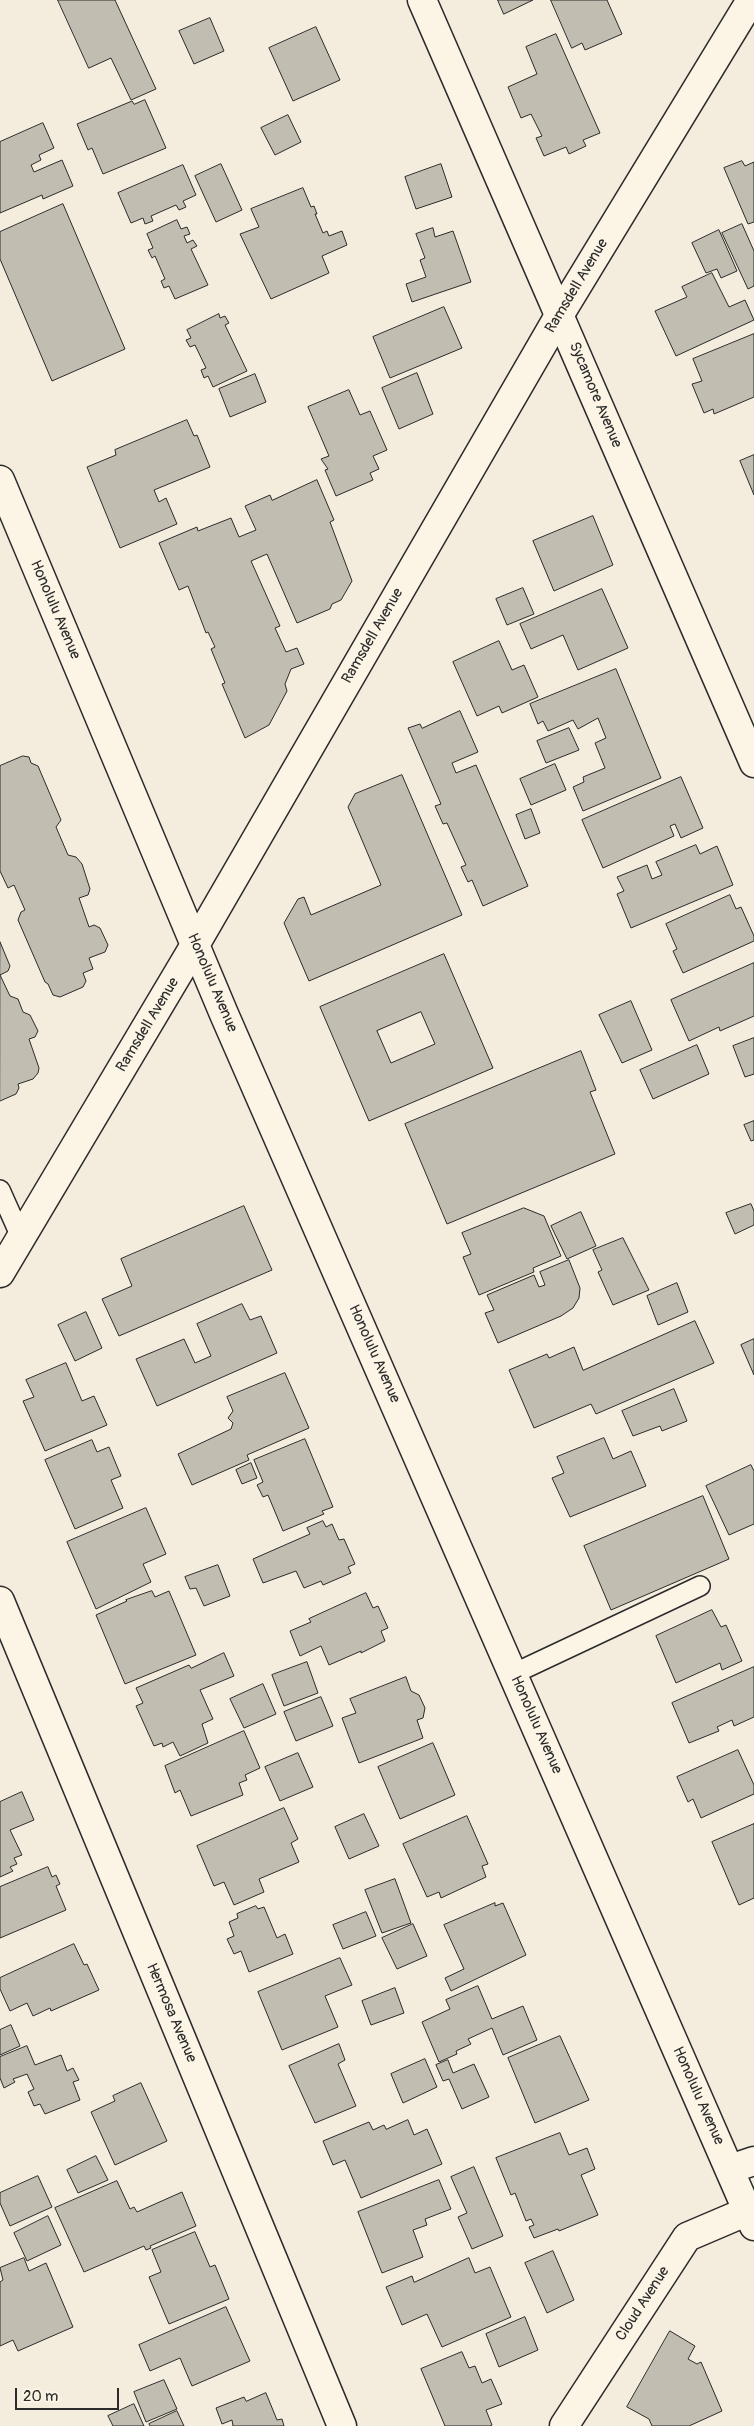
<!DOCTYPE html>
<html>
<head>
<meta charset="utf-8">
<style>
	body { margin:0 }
	#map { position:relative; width:754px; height:2426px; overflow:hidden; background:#f4edde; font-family:Pangolin,sans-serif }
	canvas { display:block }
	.scale { position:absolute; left:15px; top:2388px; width:104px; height:22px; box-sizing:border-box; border:2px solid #2b2b2b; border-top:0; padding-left:6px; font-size:15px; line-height:18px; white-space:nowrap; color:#2b2b2b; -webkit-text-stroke:4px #fcf5e5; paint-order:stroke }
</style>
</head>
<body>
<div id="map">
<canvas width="754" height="2426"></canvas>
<div class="scale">20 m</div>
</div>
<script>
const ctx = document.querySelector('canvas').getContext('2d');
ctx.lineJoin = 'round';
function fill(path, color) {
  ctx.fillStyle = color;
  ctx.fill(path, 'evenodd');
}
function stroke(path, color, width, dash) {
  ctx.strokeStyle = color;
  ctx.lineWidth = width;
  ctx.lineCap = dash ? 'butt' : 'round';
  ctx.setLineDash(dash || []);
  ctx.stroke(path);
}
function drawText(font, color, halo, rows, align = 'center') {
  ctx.font = font + ' Pangolin,sans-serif';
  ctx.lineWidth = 4;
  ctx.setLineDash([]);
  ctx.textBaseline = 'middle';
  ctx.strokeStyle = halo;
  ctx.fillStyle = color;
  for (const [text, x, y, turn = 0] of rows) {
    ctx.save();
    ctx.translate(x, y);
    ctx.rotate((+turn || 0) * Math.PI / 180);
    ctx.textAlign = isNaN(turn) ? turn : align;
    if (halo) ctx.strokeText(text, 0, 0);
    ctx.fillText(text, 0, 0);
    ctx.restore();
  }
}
const building = new Path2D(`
	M58 0H115L156 89 131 100 111 58 89 68Z
	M498 0H533L504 14Z
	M551 0H607L622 34 585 50 582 43 572 48Z
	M210 18 224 51 194 64 179 31Z
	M316 27 340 80 293 101 269 48Z
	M556 34 600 133 583 140 586 146 569 154 566 147 544 156 536 138 542 136 531 114 521 118 508 87 537 74 526 47Z
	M145 100 166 148 103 174 92 148 88 150 77 124 132 101 134 104Z
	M288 115 301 142 275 155 261 128Z
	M43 123 54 148 39 155 41 160 31 165 34 172 62 160 73 186 43 199 42 195 0 213V142Z
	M742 161 745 166 754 162V222L748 224 724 168Z
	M221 164 242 210 216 222 195 176Z
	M441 164 452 197 416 209 405 177Z
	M183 165 196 195 183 201 186 207 179 210 176 205 151 216 153 221 145 224 143 218 131 223 118 193Z
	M303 188 311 207 314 206 317 214H315L323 233 327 231 329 236 342 231 347 245 322 256 329 273 271 299 240 234 259 227 251 209Z
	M63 204 125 349 52 381 0 259V232Z
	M177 220 181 229 187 227 190 234 184 236 187 243 193 240 197 246 191 249 208 285 175 299 169 286 164 288 161 281 165 279 155 256 152 258 148 250 153 248 147 234Z
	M742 224 754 251V286L748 289 722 233Z
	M433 228 435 237 453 231 471 282 412 302 406 284 426 277 420 260 425 258 416 234Z
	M719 230 737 271 721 278 717 269 706 273 692 243Z
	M712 273 729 307 745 300 754 320 676 356 655 311 687 297 682 287Z
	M444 307 462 348 390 378 373 337Z
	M219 314 220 318 225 316 229 323 225 325 247 371 213 387 208 376 204 378 201 370 206 368 195 345 190 347 186 340 191 338 187 330Z
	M754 334V397L714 414 713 409 704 413 692 384 702 381 693 359Z
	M417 373 433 414 399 429 382 388Z
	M255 374 266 402 230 417 219 389Z
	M349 390 360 415 370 411 387 450 373 456 379 469 370 473 373 480 336 496 325 470 328 469 321 459 329 456 308 407Z
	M187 420 194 436 197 435 210 467 154 490 159 502 166 498 177 524 120 548 87 467 116 455 115 450Z
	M754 455V495L740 461Z
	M317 480 334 520 330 522 352 581 341 600 332 604 330 609 297 623 267 554 251 561 280 626 275 628 286 652 297 648 304 664 291 669 285 684 287 691 269 725 245 738 222 684 225 683 211 649 215 647 208 632 206 633 188 586 179 590 159 543 197 527 198 531 231 518 239 537 256 530 245 506 270 495 272 500Z
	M593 516 613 565 554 591 533 541Z
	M523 588 534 614 507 625 496 599Z
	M602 589 628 648 578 670 563 635 531 649 520 624Z
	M499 641 512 670 524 665 538 697 502 713 499 706 477 716 453 662Z
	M616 669 661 778 583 811 573 787 584 782 583 777 605 768 595 743 606 738 598 718 578 729 573 720 548 731 543 721 538 724 530 704Z
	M460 711 478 752 452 763 456 773 476 765 528 886 483 906 472 880 468 882 461 867 466 865 447 823 443 824 435 806 441 804 408 728 420 724 422 728Z
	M569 728 579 750 546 763 537 741Z
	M23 756 29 757 31 763 38 766 61 820 56 827 68 855 76 857 82 864 90 889 88 895 79 898 89 927 94 925 100 928 108 945 105 952 89 958 93 969 83 973 86 981 83 987 60 997 53 995 48 984 45 982 18 920 21 912 25 910 14 885 8 888 0 871V766Z
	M555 764 566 790 531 805 520 779Z
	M402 775 462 915 309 981 284 923 298 899 304 897 311 915 381 885 348 807 355 794Z
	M681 777 703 828 681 838 675 824 670 826 674 836 603 868 582 820Z
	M531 809 540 833 525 839 516 815Z
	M696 845 700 854 717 846 733 885 631 928 617 894 624 891 617 877 647 865 652 879 662 875 656 862Z
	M730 895 736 909 741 907 754 936V941L683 973 673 951 677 949 666 924Z
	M0 942 10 966 8 971 0 975Z
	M444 954 493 1068 369 1121 320 1007ZM421 1012 435 1044 391 1063 377 1031Z
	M754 963V1016L720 1031 719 1027 689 1041 671 1000Z
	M0 975 10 996 18 999 23 1012 30 1015 38 1031 35 1037 29 1039 39 1068 38 1073 33 1079 18 1084 19 1088 16 1094 0 1101Z
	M631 1001 652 1050 622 1063 599 1015Z
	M754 1038V1074L745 1077 733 1046Z
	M697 1045 709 1074 653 1099 640 1070Z
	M581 1051 596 1090 590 1092 615 1154 447 1224 405 1124Z
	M754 1121V1140L751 1141 744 1125Z
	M751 1204 754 1211V1225L735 1234 726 1213Z
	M244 1206 272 1270 119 1336 102 1299 132 1286 121 1259Z
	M524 1208 544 1216 561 1256 533 1268 534 1272 479 1295 463 1257 471 1254 462 1233Z
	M581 1212 596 1246 567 1259 551 1226Z
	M623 1238 649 1290 613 1305 598 1272 602 1270 593 1250Z
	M569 1260 580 1288 579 1298 573 1308 561 1316 498 1343 485 1313 494 1310 487 1295 534 1275 539 1287 545 1285 540 1272Z
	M677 1283 688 1312 658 1325 647 1296Z
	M242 1304 250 1320 261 1316 277 1353 157 1406 136 1359 184 1339 195 1363 211 1356 197 1324Z
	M86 1312 102 1348 75 1361 58 1325Z
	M695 1321 714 1363 596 1414 591 1404 534 1428 509 1370 547 1354 549 1358 574 1347 583 1370Z
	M754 1339V1375L741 1345Z
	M66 1363 82 1401 94 1396 107 1425 45 1451 23 1401 34 1397 26 1380Z
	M285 1373 309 1428 247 1455 249 1460 192 1485 178 1454 231 1429 233 1423 228 1418 233 1411 227 1397Z
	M674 1389 687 1421 662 1431 660 1426 633 1436 622 1411Z
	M604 1438 613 1459 631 1451 646 1486 570 1517 552 1478 564 1473 557 1457Z
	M305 1439 333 1507 322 1511 324 1514 283 1531 268 1495 263 1497 257 1485 263 1482 254 1460Z
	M92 1440 97 1452 109 1447 121 1476 111 1480 123 1508 75 1529 45 1460Z
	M251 1463 257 1478 242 1484 236 1470Z
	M751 1465 754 1471V1524L729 1535 706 1486Z
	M703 1496 729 1559 611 1610 584 1546Z
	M146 1508 166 1554 143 1564 151 1582 96 1609 67 1542Z
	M323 1521 326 1527 332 1524 339 1540 344 1539 355 1564 348 1567 351 1573 323 1585 321 1581 304 1588 296 1571 263 1583 253 1559 310 1534 307 1528Z
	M218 1565 230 1596 204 1606 196 1588 190 1589 185 1577Z
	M152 1591 155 1597 169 1591 196 1655 125 1684 96 1615 127 1601 126 1600Z
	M366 1593 373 1608 378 1606 388 1628 381 1631 385 1641 361 1653V1651L329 1665 321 1646 300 1656 290 1631 311 1622 309 1619Z
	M712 1610 721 1627 726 1625 742 1661 722 1670 720 1663 676 1683 656 1636Z
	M224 1653 234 1676 200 1690 213 1719 202 1724 208 1743 180 1756 173 1742 163 1747 162 1743 154 1746 136 1706 143 1703 136 1688 189 1665 191 1668Z
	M307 1662 318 1693 284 1706 272 1675Z
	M754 1667V1717L734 1726 732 1720 717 1727 719 1731 689 1743 672 1703Z
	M406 1677 411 1691 419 1695 425 1708 423 1718 417 1720 423 1738 359 1763 342 1718 356 1713 350 1699Z
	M263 1684 276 1714 244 1728 230 1699Z
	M321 1697 333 1726 296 1741 284 1712Z
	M244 1731 260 1768 245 1775 247 1780 239 1783 243 1795 191 1816 180 1790 175 1793 165 1766Z
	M433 1743 455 1795 400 1819 378 1767Z
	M738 1750 754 1785V1794L701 1818 693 1799 688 1802 677 1777Z
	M298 1753 313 1787 280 1801 265 1767Z
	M22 1792 34 1820 10 1830 22 1855 14 1858 17 1864 10 1867 13 1871 0 1877V1802Z
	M284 1808 298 1839 291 1843 299 1862 259 1879 264 1892 234 1905 224 1882 214 1886 197 1846Z
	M364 1814 379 1846 349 1859 335 1827Z
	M467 1816 488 1864 482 1866 486 1877 441 1898 439 1892 427 1897 403 1844Z
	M754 1824V1898L739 1905 712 1842Z
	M48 1867 52 1877 56 1875 60 1884 56 1886 66 1910 0 1938V1887Z
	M395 1879 411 1923 382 1933 365 1890Z
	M495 1903V1906L503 1903 526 1955 451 1991 445 1978 464 1969 444 1925Z
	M256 1906 258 1909 264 1907 277 1938 285 1934 293 1954 249 1972 241 1951 234 1954 227 1939 234 1936 229 1922 238 1918 237 1914Z
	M366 1912 376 1936 343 1949 333 1925Z
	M413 1924 427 1956 397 1969 382 1938Z
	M74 1944 84 1965 87 1964 99 1990 51 2011 50 2008 33 2016 27 2003 10 2011 0 1989V1978Z
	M340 1958 352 1985 325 1996 338 2027 282 2050 258 1992Z
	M478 1986 492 2019 523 2006 537 2040 503 2055 492 2028 468 2039 471 2044 456 2051 457 2054 439 2062 422 2022 450 2009 446 2000Z
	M395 1988 404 2013 371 2025 362 2001Z
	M11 2025 20 2046 0 2055V2030Z
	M560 2036 589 2100 535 2123 508 2058Z
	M339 2044 345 2060 338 2064 356 2106 315 2123 289 2066Z
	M27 2046 35 2065 61 2055 67 2071 73 2068 79 2080 73 2082 80 2100 45 2114 40 2104 34 2106 28 2092 34 2089 27 2074 13 2079 15 2082 4 2088 0 2078V2057Z
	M425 2059 437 2087 403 2103 391 2074Z
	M448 2060 453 2073 474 2064 489 2097 462 2109 449 2079 443 2081 436 2065Z
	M141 2083 167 2141 115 2165 91 2112 115 2101 113 2096Z
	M408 2120 414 2135 427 2129 442 2164 361 2198 345 2160 333 2165 323 2141 369 2122 373 2130 384 2125 386 2129Z
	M560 2133 569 2155 587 2148 595 2169 581 2175 598 2215 559 2231 558 2229 534 2238 529 2227 534 2225 531 2219 526 2221 515 2193 511 2195 496 2158Z
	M96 2156 108 2180 78 2193 67 2170Z
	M474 2167 503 2236 472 2249 458 2217 467 2213 451 2177Z
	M38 2176 52 2207 10 2226 0 2203V2193Z
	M439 2180 451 2209 425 2219 427 2225 413 2230 423 2257 382 2273 358 2212Z
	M117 2181 130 2209 134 2207 137 2212 182 2192 196 2226 150 2246 151 2248 146 2250 144 2246 84 2272 55 2208Z
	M48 2216 61 2245 27 2261 14 2233Z
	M195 2232 210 2267 215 2265 229 2299 169 2324 149 2277 161 2272 152 2250Z
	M553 2251 574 2300 547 2313 525 2263Z
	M24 2258 29 2271 46 2263 73 2327 18 2351 13 2340 0 2346V2282L3 2280 0 2268Z
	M469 2258 475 2273 490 2267 511 2317 442 2347 427 2314 402 2325 386 2287 412 2276 414 2282Z
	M226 2307 250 2361 192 2386 180 2358 150 2371 139 2345Z
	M525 2317 538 2350 499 2367 486 2334Z
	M670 2331 695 2346 688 2359 697 2364 701 2362 722 2411 689 2426H652L649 2419 627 2407Z
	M462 2352 469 2368 475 2366 482 2383 491 2379 502 2404 486 2410 492 2425 490 2426H445L421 2369Z
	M164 2380 177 2409 146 2422 134 2392Z
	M266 2393 277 2420 282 2419 284 2426H233L232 2420 222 2424 216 2408 244 2397 246 2401Z
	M134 2404 144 2426H113L108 2416Z
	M177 2411 184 2426H150L149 2424Z`);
fill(building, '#c2bdb1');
stroke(building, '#2b2b2b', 1);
const service = new Path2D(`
	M0 1190 21 1237
	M513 1674 700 1586`);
const minor = new Path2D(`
	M422 0 754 763
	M0 1601 342 2426
	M730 2169 754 2161
	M564 2426 687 2237 748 2211`);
const tertiary = new Path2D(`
	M0 480 224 1014 754 2226
	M0 1273 195 945 560 314 751 0`);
stroke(service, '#2b2b2b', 22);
stroke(minor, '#2b2b2b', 31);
stroke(tertiary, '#2b2b2b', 31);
stroke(service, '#fcf5e5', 19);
stroke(minor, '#fcf5e5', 28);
stroke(tertiary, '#fcf5e5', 28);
drawText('15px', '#2b2b2b', '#fcf5e5', [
	["Ramsdell Avenue",577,286,-59],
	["Sycamore Avenue",595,395,67],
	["Honolulu Avenue",55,610,67],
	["Ramsdell Avenue",373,636,-60],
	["Honolulu Avenue",212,983,67],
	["Ramsdell Avenue",148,1025,-59],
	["Honolulu Avenue",374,1354,66],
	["Honolulu Avenue",536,1725,66],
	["Hermosa Avenue",171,2013,67],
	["Honolulu Avenue",698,2096,66],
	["Cloud Avenue",643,2304,-57]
]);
</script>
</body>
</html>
